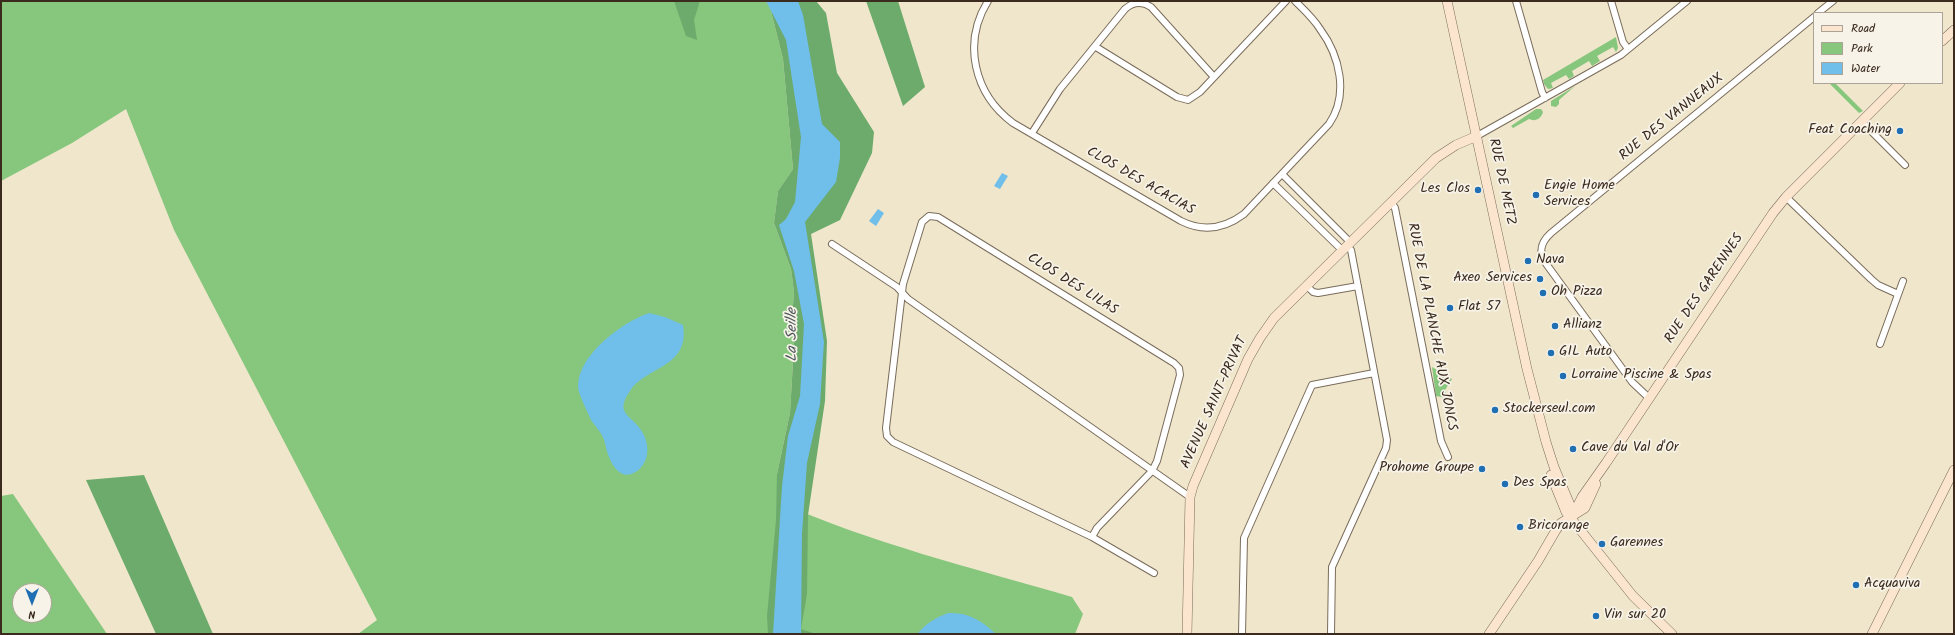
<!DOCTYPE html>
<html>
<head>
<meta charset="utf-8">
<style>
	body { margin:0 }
	#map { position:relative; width:1955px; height:635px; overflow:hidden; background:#efe6cb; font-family:Kalam,sans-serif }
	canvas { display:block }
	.frame { position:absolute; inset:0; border:2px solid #3b2a1e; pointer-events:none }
	.legend { position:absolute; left:1813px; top:12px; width:130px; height:72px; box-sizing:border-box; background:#f7f3e8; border:1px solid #aca397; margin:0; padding:5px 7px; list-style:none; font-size:12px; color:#3b2a1e }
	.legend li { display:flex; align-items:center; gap:8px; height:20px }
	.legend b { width:20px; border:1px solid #aca397 }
	.north { position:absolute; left:12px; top:583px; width:40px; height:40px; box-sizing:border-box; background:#f7f3e8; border:1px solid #aca397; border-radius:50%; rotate:180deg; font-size:11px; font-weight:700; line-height:16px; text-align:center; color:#3b2a1e }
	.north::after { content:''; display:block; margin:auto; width:14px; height:18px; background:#1f6fb2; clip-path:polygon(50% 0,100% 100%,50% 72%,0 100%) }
</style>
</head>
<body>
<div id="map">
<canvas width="1955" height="635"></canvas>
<div class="frame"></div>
<ul class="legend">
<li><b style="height:5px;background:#fbe5cf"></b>Road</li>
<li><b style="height:11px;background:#86c67d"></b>Park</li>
<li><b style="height:11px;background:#70beea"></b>Water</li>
</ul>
<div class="north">N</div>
</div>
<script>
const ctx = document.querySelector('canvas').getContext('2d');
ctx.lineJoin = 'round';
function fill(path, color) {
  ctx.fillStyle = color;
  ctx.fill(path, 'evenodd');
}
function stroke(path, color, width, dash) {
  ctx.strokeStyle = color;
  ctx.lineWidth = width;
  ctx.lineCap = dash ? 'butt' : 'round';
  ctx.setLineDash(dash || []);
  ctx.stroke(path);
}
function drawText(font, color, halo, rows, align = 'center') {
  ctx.font = font + ' Kalam,sans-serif';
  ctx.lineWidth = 3.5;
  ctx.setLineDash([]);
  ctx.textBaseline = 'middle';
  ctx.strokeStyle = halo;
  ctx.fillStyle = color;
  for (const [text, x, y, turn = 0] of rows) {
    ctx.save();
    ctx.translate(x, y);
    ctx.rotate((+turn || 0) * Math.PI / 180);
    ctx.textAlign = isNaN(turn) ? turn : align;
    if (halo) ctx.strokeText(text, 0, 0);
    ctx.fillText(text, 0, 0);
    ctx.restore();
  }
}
fill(new Path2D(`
	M1 1H765L770 7 783 59 793 169 778 191 774 223 791 269 794 292 792 318 795 327 790 413 777 474V501C870 543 973 568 1072 597L1083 614 1075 634H358L377 620 174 230 126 109 72 143 1 181Z
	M1616 37 1618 48 1616 52 1613 47 1597 56 1600 61 1592 66 1589 61 1572 71 1574 76 1569 79 1566 75 1551 83 1553 88 1548 89 1544 84 1543 80Z
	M1829 83H1835L1863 111 1859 113Z
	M1575 86 1559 100V104L1556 107 1551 106V101Z
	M1536 109H1541L1543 112C1541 119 1535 122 1529 119L1513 128 1511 126Z
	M1432 367 1452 379 1445 390 1447 398 1436 396Z
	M13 494 107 634H1V496ZM20 591H44V615H20Z`), '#86c67d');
fill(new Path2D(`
	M674 1H700L694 20 697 40 686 36Z
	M765 1H816L826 13 837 73 874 132 872 153 840 220 811 234 827 341 825 401 808 515 807 594 801 629 816 634H768L767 616 776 520 777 474 790 413 795 327 792 318 794 292 791 269 774 223 778 191 793 169 783 59 770 7Z
	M866 1H898L925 87 903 106Z
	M144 475 213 634H156L86 480Z`), '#6cab6c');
fill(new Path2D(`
	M766 1H798L803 15 822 124 840 142V158L836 182 805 222 824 342 820 404 807 463 802 534 801 634H773L782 486 788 436 800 396 804 324 794 271 779 225 786 219 795 202 801 137 786 40Z
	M1002 173 1008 176 1000 189 994 186Z
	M878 209 884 213 876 226 869 221Z
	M649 313 665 317 683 325C690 368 646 366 630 391 626 397 622 403 624 410 627 417 632 419 636 424 645 433 650 446 646 459 643 466 638 472 631 474 615 479 607 454 605 443 603 434 596 427 591 420 587 411 582 401 579 392 572 359 622 322 649 313Z
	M948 613C969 612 982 621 996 634H917C927 623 935 618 948 613Z`), '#70beea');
const street = new Path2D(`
	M988 1C962 43 974 94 1013 123L1181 221C1203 232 1224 229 1244 214L1329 124C1349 95 1340 56 1320 29 1313 18 1304 10 1295 1
	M1516 1 1542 92 1545 98
	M1611 1 1623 42 1628 49
	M1818 13 1833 1
	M1096 47 1177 97 1188 100 1200 92 1286 1
	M1861 121 1905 165
	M1032 133 1060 89 1125 9C1133 2 1142 1 1151 7L1214 77
	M1477 136 1621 55 1687 1
	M1282 174 1350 242
	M1273 183 1342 250
	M1786 197 1871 279 1878 285 1898 294
	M1391 202 1395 208 1441 441 1448 457
	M832 244 897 287 908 299 1190 497
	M1307 286 1313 292 1318 293 1358 286
	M1880 344 1903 281
	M1649 398 1632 382 1547 265C1538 253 1540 243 1551 233L1814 17
	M1092 537 1097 528 1152 471 1157 461 1180 375 1179 368 1174 363 938 217 929 216 922 222 903 284 886 428 887 436 893 442 1092 537 1154 573
	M1242 634 1244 538 1312 385 1374 373
	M1331 634 1332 567 1386 448 1387 440 1351 250 1347 246`);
const secondary = new Path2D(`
	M1447 1 1527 369 1546 442 1554 467 1570 505 1572 516
	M1942 41 1954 30
	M1551 475 1566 512 1633 596 1672 634
	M1572 517 1582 497 1606 463 1773 213 1786 197 1900 83
	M1187 634 1190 497 1193 486 1248 359 1260 338 1274 318 1436 158 1456 145 1477 136
	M1489 634 1538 561 1556 530 1561 523 1585 508 1596 484
	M1872 634 1954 470`);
stroke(street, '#7a6c5b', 8);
stroke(secondary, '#7a6c5b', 10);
stroke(street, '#fff', 6);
stroke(secondary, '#fbe5cf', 9);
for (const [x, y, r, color] of [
	[1900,131,4,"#1f6fb2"],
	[1478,190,4,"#1f6fb2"],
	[1536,195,4,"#1f6fb2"],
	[1528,261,4,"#1f6fb2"],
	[1540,279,4,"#1f6fb2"],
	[1543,293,4,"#1f6fb2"],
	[1450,308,4,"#1f6fb2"],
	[1555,326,4,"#1f6fb2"],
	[1551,353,4,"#1f6fb2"],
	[1563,376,4,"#1f6fb2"],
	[1495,410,4,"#1f6fb2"],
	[1573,449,4,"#1f6fb2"],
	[1482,469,4,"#1f6fb2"],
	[1505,484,4,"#1f6fb2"],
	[1520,527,4,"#1f6fb2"],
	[1602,544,4,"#1f6fb2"],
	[1856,585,4,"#1f6fb2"],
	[1596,616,4,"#1f6fb2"]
]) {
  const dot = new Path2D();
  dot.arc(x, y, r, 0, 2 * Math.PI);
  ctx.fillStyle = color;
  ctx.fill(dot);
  stroke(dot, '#f7f3e8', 1.5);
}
drawText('14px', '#3b2a1e', '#f7f3e8', [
	["RUE DES VANNEAUX",1672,118,-39],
	["CLOS DES ACACIAS",1140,182,30],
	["RUE DE METZ",1501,182,78],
	["CLOS DES LILAS",1072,285,32],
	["RUE DES GARENNES",1705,289,-56],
	["RUE DE LA PLANCHE AUX JONCS",1431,327,79],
	["AVENUE SAINT-PRIVAT",1215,403,-66]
]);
drawText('14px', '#3b2a1e', '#f7f3e8', [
	["Feat Coaching",1892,131,"right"],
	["Engie Home",1544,187],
	["Services",1544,203],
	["Les Clos",1470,190,"right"],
	["Nava",1536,261],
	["Axeo Services",1532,279,"right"],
	["Oh Pizza",1551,293],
	["Flat 57",1458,308],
	["Allianz",1563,326],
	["GIL Auto",1559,353],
	["Lorraine Piscine & Spas",1571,376],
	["Stockerseul.com",1503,410],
	["Cave du Val d'Or",1581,449],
	["Prohome Groupe",1474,469,"right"],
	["Des Spas",1513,484],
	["Bricorange",1528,527],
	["Garennes",1610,544],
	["Acquaviva",1864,585],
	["Vin sur 20",1604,616]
], 'left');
drawText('italic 15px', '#4b565b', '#f7f3e8', [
	["La Seille",793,335,-90]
]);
</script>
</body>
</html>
